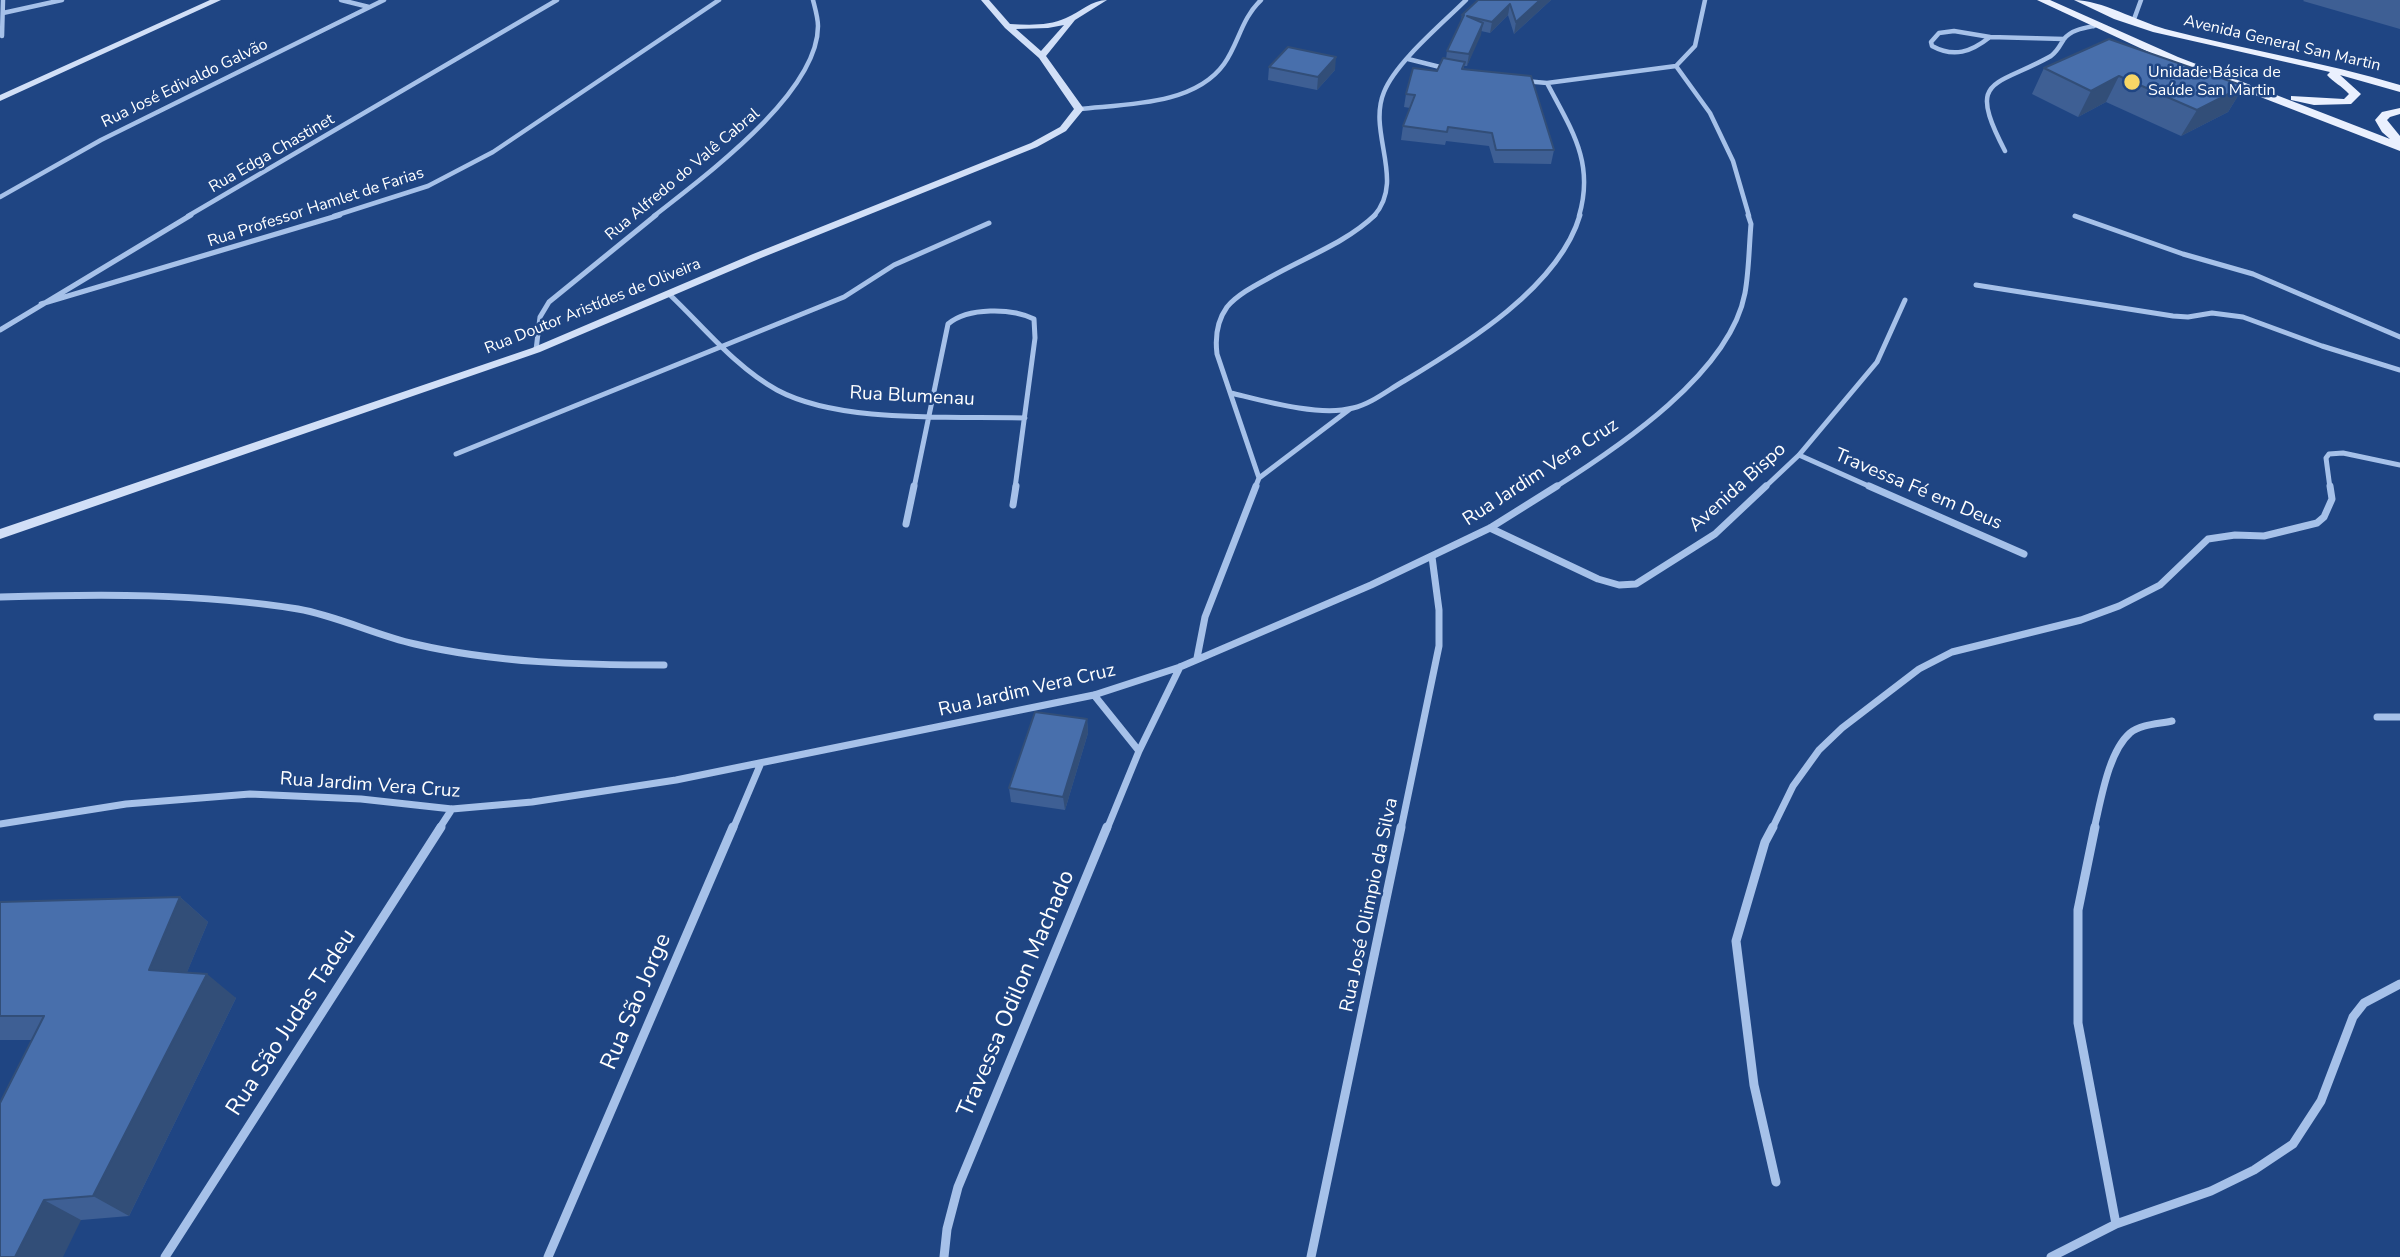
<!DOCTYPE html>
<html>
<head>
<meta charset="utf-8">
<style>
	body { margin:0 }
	canvas { display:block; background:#1f4583 }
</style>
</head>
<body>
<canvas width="2400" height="1257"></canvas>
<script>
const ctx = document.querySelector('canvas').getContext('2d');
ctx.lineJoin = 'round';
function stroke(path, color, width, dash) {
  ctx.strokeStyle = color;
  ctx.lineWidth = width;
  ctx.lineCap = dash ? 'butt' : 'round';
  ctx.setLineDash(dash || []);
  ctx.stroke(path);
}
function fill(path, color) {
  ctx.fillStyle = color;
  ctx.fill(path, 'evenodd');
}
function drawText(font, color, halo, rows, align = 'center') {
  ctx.font = font + ' "Nunito Sans",sans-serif';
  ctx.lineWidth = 5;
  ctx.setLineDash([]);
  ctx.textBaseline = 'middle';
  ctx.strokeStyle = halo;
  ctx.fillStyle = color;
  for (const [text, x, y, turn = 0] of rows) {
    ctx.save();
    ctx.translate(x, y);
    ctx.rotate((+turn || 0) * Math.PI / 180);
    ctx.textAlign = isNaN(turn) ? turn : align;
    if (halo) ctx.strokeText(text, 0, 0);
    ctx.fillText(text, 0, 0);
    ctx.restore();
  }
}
stroke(new Path2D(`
	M341 0 369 7
	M1705 0 1695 46 1676 66 1710 113 1733 161 1749 216
	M3 13 62 0
	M2133 22 2141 0
	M1954 31 1990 37C1971 52 1954 58 1932 46L1931 42 1939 33Z
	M2 36 3 0
	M1990 37 2064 39
	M1408 59 1448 69
	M1525 81 1547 83 1676 66
	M1547 83C1571 129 1595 162 1579 216
	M1079 109C1124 104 1194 106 1224 64 1239 43 1241 19 1261 0
	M2005 151C1966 76 1994 88 2051 56 2058 51 2060 45 2064 39 2071 30 2084 28 2094 26
	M0 197 101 140 384 0
	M188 216 557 0
	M334 216 428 186 493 152 719 0
	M654 216C703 177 818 94 818 26 818 18 815 8 813 0
	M1374 216C1406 180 1367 133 1384 92 1396 62 1442 24 1466 0`), '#a6c1e9', 4.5);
stroke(new Path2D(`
	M2075 216 2183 254 2253 274 2400 337
	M1976 285 2173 316 2188 317 2212 313 2243 317 2322 346 2400 370
	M669 294C703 326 735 367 777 390 840 424 953 416 1025 418
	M41 304 340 215
	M0 330 191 215
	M536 350 540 317 549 302 656 215
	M1231 393C1264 401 1319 417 1353 408 1371 404 1388 390 1404 381 1466 344 1559 287 1580 215
	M456 454 844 297 894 265 989 223
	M1799 455 1873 488
	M1259 478 1350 409
	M914 488 948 324C968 307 1012 308 1034 319L1035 338 1015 488
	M1255 488 1259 478 1217 354C1215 338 1217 321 1227 307 1237 295 1254 286 1267 279 1303 258 1346 243 1375 215
	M1554 488C1619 447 1730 373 1745 293 1749 271 1749 247 1751 224L1748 215
	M1764 488 1799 455 1877 362 1905 300
	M2330 488 2326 458 2329 454 2343 453 2400 465`), '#a6c1e9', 5);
stroke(new Path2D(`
	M1869 486 2024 554
	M1013 505 1016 486
	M906 524 914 486
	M1490 528 1598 579 1619 585 1636 584 1715 534 1766 486
	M0 597C99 594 199 593 298 609 338 616 375 635 415 644 496 663 581 665 664 665
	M1197 658 1205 617 1256 486
	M1094 695 1139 751 1107 829
	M2377 717H2400
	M1139 751 1180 667
	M0 824 126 804 250 794 361 799 452 809 532 802 676 780 1094 695 1180 667 1371 585 1490 528 1557 486
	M439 829 452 809
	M733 829 761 763
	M1401 829 1439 646V610L1432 557
	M1772 829 1793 786 1819 750 1842 728 1919 669 1952 652 2081 620 2119 606 2160 585 2208 539 2235 535 2264 536 2317 523 2324 517 2332 499 2330 486
	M2094 829C2101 801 2108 752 2130 733 2141 724 2159 724 2172 721`), '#a6c1e9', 7);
stroke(new Path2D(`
	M1773 827 1765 842 1736 941 1754 1085 1776 1182
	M2095 827 2078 910V1023L2116 1224
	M165 1257 441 827
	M548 1257 733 827
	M944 1257 947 1229 958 1187 1107 827
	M1311 1257 1401 827
	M2051 1257 2116 1224 2211 1191 2254 1170 2293 1144 2321 1101 2353 1017 2364 1003 2400 984`), '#a6c1e9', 9);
fill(new Path2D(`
	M210 0H221L0 101V95Z
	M981 0H989L1010 24C1029 25 1049 26 1066 18 1080 12 1092 0 1107 0L1075 20 1046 56 1084 109 1066 131 1037 147 761 258 540 352 0 539V529L532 348 753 254 1031 143 1060 127 1074 109 1039 58 1005 28ZM1064 25 1041 51 1016 29 1048 28Z`), '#d1dff7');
fill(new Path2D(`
	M2037 0H2050L2178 57 2390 139 2382 132 2375 120 2382 112 2400 108V114L2390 117 2387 120 2400 136V151L2170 62Z
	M2074 0C2101 0 2137 21 2165 29 2243 49 2323 62 2400 85V92L2340 75 2361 94 2351 104 2314 105 2291 100V96L2344 99 2349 94C2342 86 2333 82 2327 75L2330 72 2153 32 2114 19Z`), '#eaf0fe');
fill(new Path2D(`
	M1478 0H1551L1514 34 1508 15 1490 33 1481 31 1467 66H1464V69L1554 150 1551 164 1494 163 1489 146 1446 141 1445 145 1401 140 1403 126 1410 108 1404 107 1406 94 1437 71 1446 59 1447 51 1461 22 1462 15Z
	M2304 0H2400V29L2303 1Z
	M1269 67 1335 70 1317 90 1268 80Z
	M2044 68 2244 86 2228 112 2181 136 2106 102 2078 117 2032 94Z
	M1087 719 1088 733 1065 810 1011 802 1009 788Z
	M180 897 208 922 187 972 236 998 129 1216 81 1220 0 1257 32 1040H0V902Z`), '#3e5f94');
fill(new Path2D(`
	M1540 0H1551L1514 34 1516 22Z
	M1510 4 1508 15 1490 33 1492 22Z
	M1483 23 1481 35 1467 66 1469 54Z
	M1336 57 1335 70 1317 90 1318 77Z
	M2119 76 2106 102 2078 117 2091 91Z
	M2244 86 2228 112 2181 136 2197 110Z
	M1087 719 1088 733 1065 810 1063 797Z
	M180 897 208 922 178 994 149 970Z
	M207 974 236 998 129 1216 93 1196Z
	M44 1200 81 1220 63 1257H15Z`), '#324e78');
const building = new Path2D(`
	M1478 0H1540L1516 22 1510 4 1492 22 1467 16 1483 23 1469 54 1447 51 1464 15H1462Z
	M2109 39 2244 86 2197 110 2119 76 2091 91 2044 68Z
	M1288 47 1336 57 1318 77 1269 67Z
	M1443 58 1465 62 1462 69 1531 76 1554 150H1496L1492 133 1448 127 1447 132 1403 126 1415 95 1406 94 1413 68 1437 71Z
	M1035 712 1087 719 1063 797 1009 788Z
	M180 897 149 970 207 974 93 1196 44 1200 15 1257H0V1103L44 1016H0V902Z`);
fill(building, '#486fac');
stroke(building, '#324e78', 2);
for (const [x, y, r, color] of [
	[2132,82,9,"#f7d666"]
]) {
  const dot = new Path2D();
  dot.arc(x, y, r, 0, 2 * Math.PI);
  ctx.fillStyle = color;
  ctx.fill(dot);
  stroke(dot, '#1f4583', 2.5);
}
drawText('16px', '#fff', '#1f4583', [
	["Avenida General San Martin",2282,44,13],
	["Rua José Edivaldo Galvão",185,84,-26],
	["Rua Edga Chastinet",272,154,-30],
	["Rua Alfredo do Valê Cabral",683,175,-40],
	["Rua Professor Hamlet de Farias",316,208,-18],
	["Rua Doutor Aristídes de Oliveira",593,307,-22]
]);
drawText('16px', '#fff', '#1f4583', [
	["Unidade Básica de",2148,73],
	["Saúde San Martin",2148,91]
], 'left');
drawText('19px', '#fff', '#1f4583', [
	["Rua Blumenau",912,397,3],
	["Rua Jardim Vera Cruz",1541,473,-33],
	["Avenida Bispo",1738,488,-42],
	["Travessa Fé em Deus",1918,490,23],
	["Rua Jardim Vera Cruz",1027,691,-13],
	["Rua Jardim Vera Cruz",370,786,4],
	["Rua José Olimpio da Silva",1370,905,-78]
]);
drawText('23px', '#fff', '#1f4583', [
	["Travessa Odilon Machado",1017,994,-67],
	["Rua São Jorge",637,1002,-67],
	["Rua São Judas Tadeu",292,1023,-57]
]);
</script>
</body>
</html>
